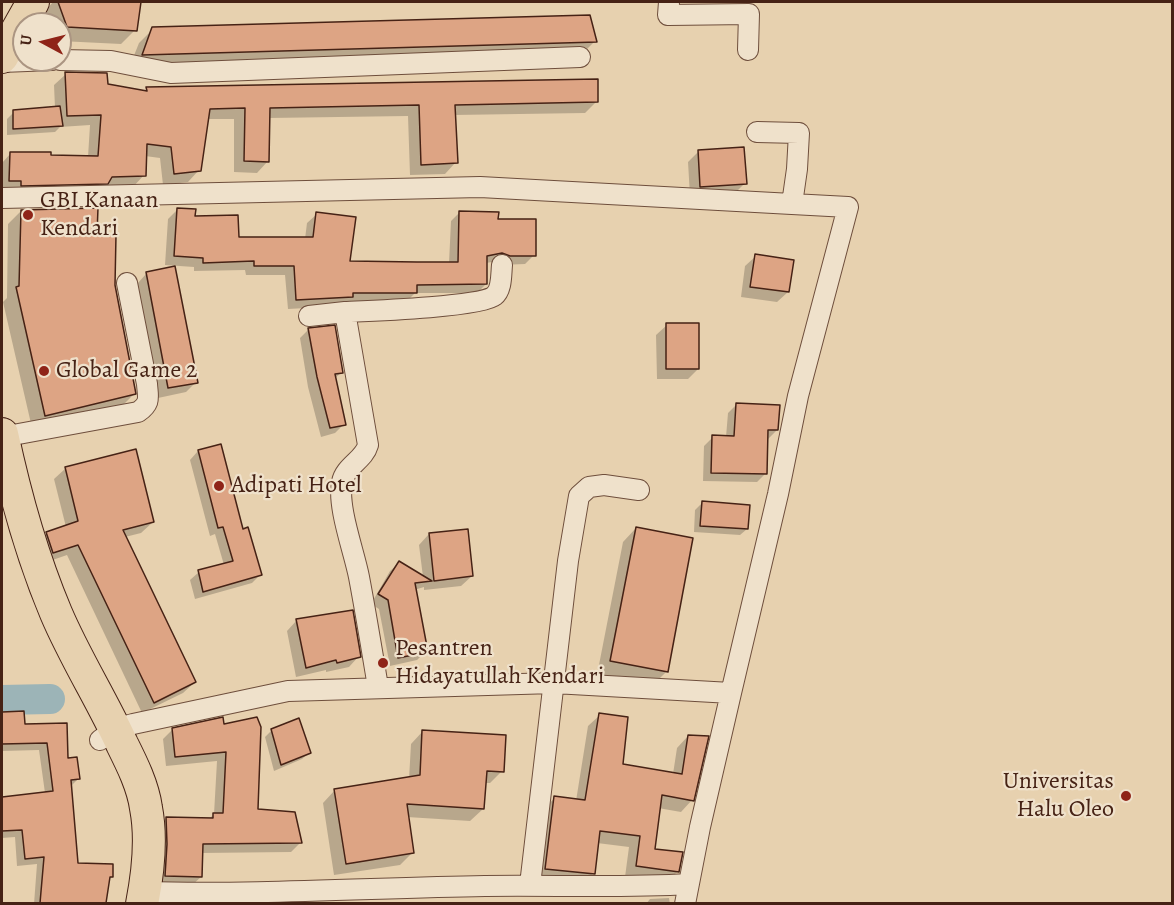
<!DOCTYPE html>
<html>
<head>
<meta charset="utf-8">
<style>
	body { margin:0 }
	#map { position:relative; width:1174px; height:905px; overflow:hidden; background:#e7d1af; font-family:Alegreya,serif }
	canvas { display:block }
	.frame { position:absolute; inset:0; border:3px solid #462215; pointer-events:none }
	.north { position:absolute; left:12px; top:12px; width:60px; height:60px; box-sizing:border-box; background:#efe1cb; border:2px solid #ab9582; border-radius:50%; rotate:277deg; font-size:16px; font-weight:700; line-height:24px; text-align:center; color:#462215 }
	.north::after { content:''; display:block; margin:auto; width:21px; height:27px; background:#8f2418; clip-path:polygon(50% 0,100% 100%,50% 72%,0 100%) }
</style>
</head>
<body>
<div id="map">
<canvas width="1174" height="905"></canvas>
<div class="frame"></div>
<div class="north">U</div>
</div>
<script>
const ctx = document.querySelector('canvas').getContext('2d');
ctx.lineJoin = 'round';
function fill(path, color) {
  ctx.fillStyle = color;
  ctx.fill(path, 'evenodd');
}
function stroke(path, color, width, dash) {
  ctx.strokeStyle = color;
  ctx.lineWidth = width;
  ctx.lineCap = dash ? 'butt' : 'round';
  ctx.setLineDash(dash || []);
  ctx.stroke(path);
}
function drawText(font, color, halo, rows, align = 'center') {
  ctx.font = font + ' Alegreya,serif';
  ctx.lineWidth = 4.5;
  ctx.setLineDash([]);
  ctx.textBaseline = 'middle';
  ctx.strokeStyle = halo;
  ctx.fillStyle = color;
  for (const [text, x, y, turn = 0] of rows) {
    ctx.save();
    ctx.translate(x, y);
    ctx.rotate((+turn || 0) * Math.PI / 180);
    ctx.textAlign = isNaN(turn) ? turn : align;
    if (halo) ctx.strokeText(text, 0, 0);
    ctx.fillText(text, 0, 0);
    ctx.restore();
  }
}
fill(new Path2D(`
	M53 2H139L135 30 121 44 60 41V24H48L44 12Z
	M153 29 595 41 581 55 129 68 139 43Z
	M66 74 106 86 144 92 147 89 596 102 585 113 454 115 456 162 445 174 410 175 408 116 269 118 268 161 257 173 234 172V119H207L199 170 188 182 163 185 160 158 145 156 144 175 133 187 2 192V163L11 153 49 157H88L90 125 60 127 55 132 7 135V119L14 112 55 108 54 85Z
	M698 152 745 183 735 193 690 196 688 162Z
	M177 210 237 239H305L307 223 317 214 348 262 449 263 451 221 460 212 497 221 534 255 525 264 500 265 492 262 486 263V284L477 293H415L406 302H347L343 306 288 309 285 275H246L245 270 194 271V267L165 265 168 219Z
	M21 211 95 236 114 285 134 394 121 407 32 428 3 302 7 298 8 224Z
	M756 256 788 292 777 302 741 297 745 266Z
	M147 273 196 382 186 392 158 398 137 284Z
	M667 325 698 369 688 379H657L656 335Z
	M309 329 342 372 334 379 344 424 335 433 321 437 308 387 300 338Z
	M737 404 777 430 768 439 766 473 757 482 703 481 704 446 713 437H726L728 413Z
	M198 451 242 530 260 575 252 583 195 599 190 580 199 572 224 565 215 534 210 536 190 460Z
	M66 468 153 522 141 533 125 537 195 682 183 693 142 713 67 555 41 564 35 544 47 533 66 527 54 479Z
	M702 503 747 529 740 535 694 532 695 510Z
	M636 528 666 672 653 685 597 675 623 542Z
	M429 534 472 576 461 586 424 590V587L414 590 426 651 417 660 390 666 379 609 371 604 390 571 399 563 423 577 419 545Z
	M297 620 359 656 349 667 326 672V670L296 677 287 631Z
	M23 712 24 725 66 724 67 760 78 779 70 787 76 865 112 877 108 880 105 904H34L37 864 17 866 15 837 2 838V798L45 793 39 750 2 751V713Z
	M600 715 622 765 673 774 677 748 688 736 692 800 681 812 658 808 653 850 678 871 666 883 625 877 629 847 597 843 593 873 582 885 535 880 543 809 555 798 576 801 588 726Z
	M222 719 256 810 300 843 291 852 201 853V877L191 886 156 885 157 828 166 818 209 819 214 814 217 761 166 766 163 739 173 729Z
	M272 730 309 753 302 759 274 771 265 737Z
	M423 731 502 771 490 783H485L483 809 470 821 407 817 413 852 400 865 334 875 323 803 335 790 409 779 411 744Z
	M669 898 670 904H646L650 899Z`), '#0003');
stroke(new Path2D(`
	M2 700 50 699`), '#9cb4b7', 30);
const building = new Path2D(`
	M58 2H141L137 31 67 27Z
	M590 15 597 42 142 55 152 27Z
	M65 72 107 73 108 84 147 91 146 87 598 79V102L455 105 458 163 421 165 419 105 270 108 269 162 244 161 245 108 210 109 201 171 174 174 171 147 147 144 146 176 112 177 108 184 21 186V181H9L10 152H51V155L98 156 101 115 67 116Z
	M60 106 63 126 13 129V110Z
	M744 147 747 184 700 187 698 150Z
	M98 208 97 234 116 235 115 285 136 394 45 416 16 287 19 286 21 210Z
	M177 208 196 209 195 216 238 215 239 237H313L316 212 356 217 350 261 417 262H458L459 211 499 212 498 219H536V256H510L502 253 487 256V284L417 285V293H353V297L296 300 294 266H254V261L203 263V258L174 256Z
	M755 254 794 260 789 292 750 287Z
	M175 266 198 383 168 388 146 272Z
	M666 323H699V369H666Z
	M335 325 343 373 335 374 346 425 330 428 317 377 308 328Z
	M736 403 780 405 778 430H768L767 474 711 473 712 435 734 436Z
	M221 444 243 529 248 527 262 575 203 592 198 570 233 561 223 527 218 528 198 450Z
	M136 449 154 522 123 530 196 682 154 703 78 545 53 553 46 532 78 521 65 467Z
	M702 501 750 505 748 529 700 526Z
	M636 527 693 538 668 672 610 661Z
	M468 529 473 576 434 581 429 533Z
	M399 561 432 581 415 583 428 652 398 658 388 600 378 594Z
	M353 610 361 657 337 663 336 660 306 668 296 619Z
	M24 711 25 724 67 723 68 758 77 757 80 779 71 780 78 863 113 864V877H110L106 903H40L44 857 25 859 22 830 2 831V797L53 791 47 743 2 744V712Z
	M599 713 628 717 623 764 682 774 688 735 709 736 694 801 662 795 655 849 683 852 679 872 636 866 640 836 600 831 595 874 545 869 554 796 585 800Z
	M223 717 224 724 257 717 261 727 258 809 295 812 302 843 203 844 202 877 165 876 167 844 166 817 213 818V813H223L226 752 175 757 172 728Z
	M299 718 311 753 281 765 271 729Z
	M422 730 506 735 504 772 487 771 484 809 407 804 414 853 346 864 334 789 420 775Z`);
fill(building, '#dda484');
stroke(building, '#462215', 1.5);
const minor = new Path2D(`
	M669 2 668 15 749 14 748 50
	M60 60 111 61 171 73 580 57
	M2 62 52 60
	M2 198 480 187 792 204 797 169 799 133 757 132
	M309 316 345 312
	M2 437 138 412C151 403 148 398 147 384L127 283
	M378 687C372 651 366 614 359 577 354 551 337 507 342 482 345 466 364 460 368 445L345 312C368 311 482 307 494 296 502 290 501 275 502 265
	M100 740 115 729 133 724 288 691 554 683 731 693 778 494 798 396 848 207 792 204
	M530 885 568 561 579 496 589 487 604 485 639 490
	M144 892C258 895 371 888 485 886 553 885 621 888 689 884
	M685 904 700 827 731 693`);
const trunk = new Path2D(`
	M2 57 33 2
	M2 434C15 495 32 556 56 613 75 658 102 700 122 744 132 764 143 786 146 808 152 839 148 873 142 904`);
stroke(minor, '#6e4e3c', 22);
stroke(trunk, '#462215', 34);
stroke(minor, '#efe1cb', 20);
stroke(trunk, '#e7d1af', 32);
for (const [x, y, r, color] of [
	[28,215,6,"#8f2418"],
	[44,371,6,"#8f2418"],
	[219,486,6,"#8f2418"],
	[383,663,6,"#8f2418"],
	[1126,796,6,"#8f2418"]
]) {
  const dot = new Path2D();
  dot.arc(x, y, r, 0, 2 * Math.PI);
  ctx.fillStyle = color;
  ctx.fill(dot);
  stroke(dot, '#efe1cb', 2);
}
drawText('24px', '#462215', '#efe1cb', [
	["GBI Kanaan",40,201],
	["Kendari",40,229],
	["Global Game 2",56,371],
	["Adipati Hotel",231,486],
	["Pesantren",395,649],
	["Hidayatullah Kendari",395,677],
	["Universitas",1114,782,"right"],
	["Halu Oleo",1114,810,"right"]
], 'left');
</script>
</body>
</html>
